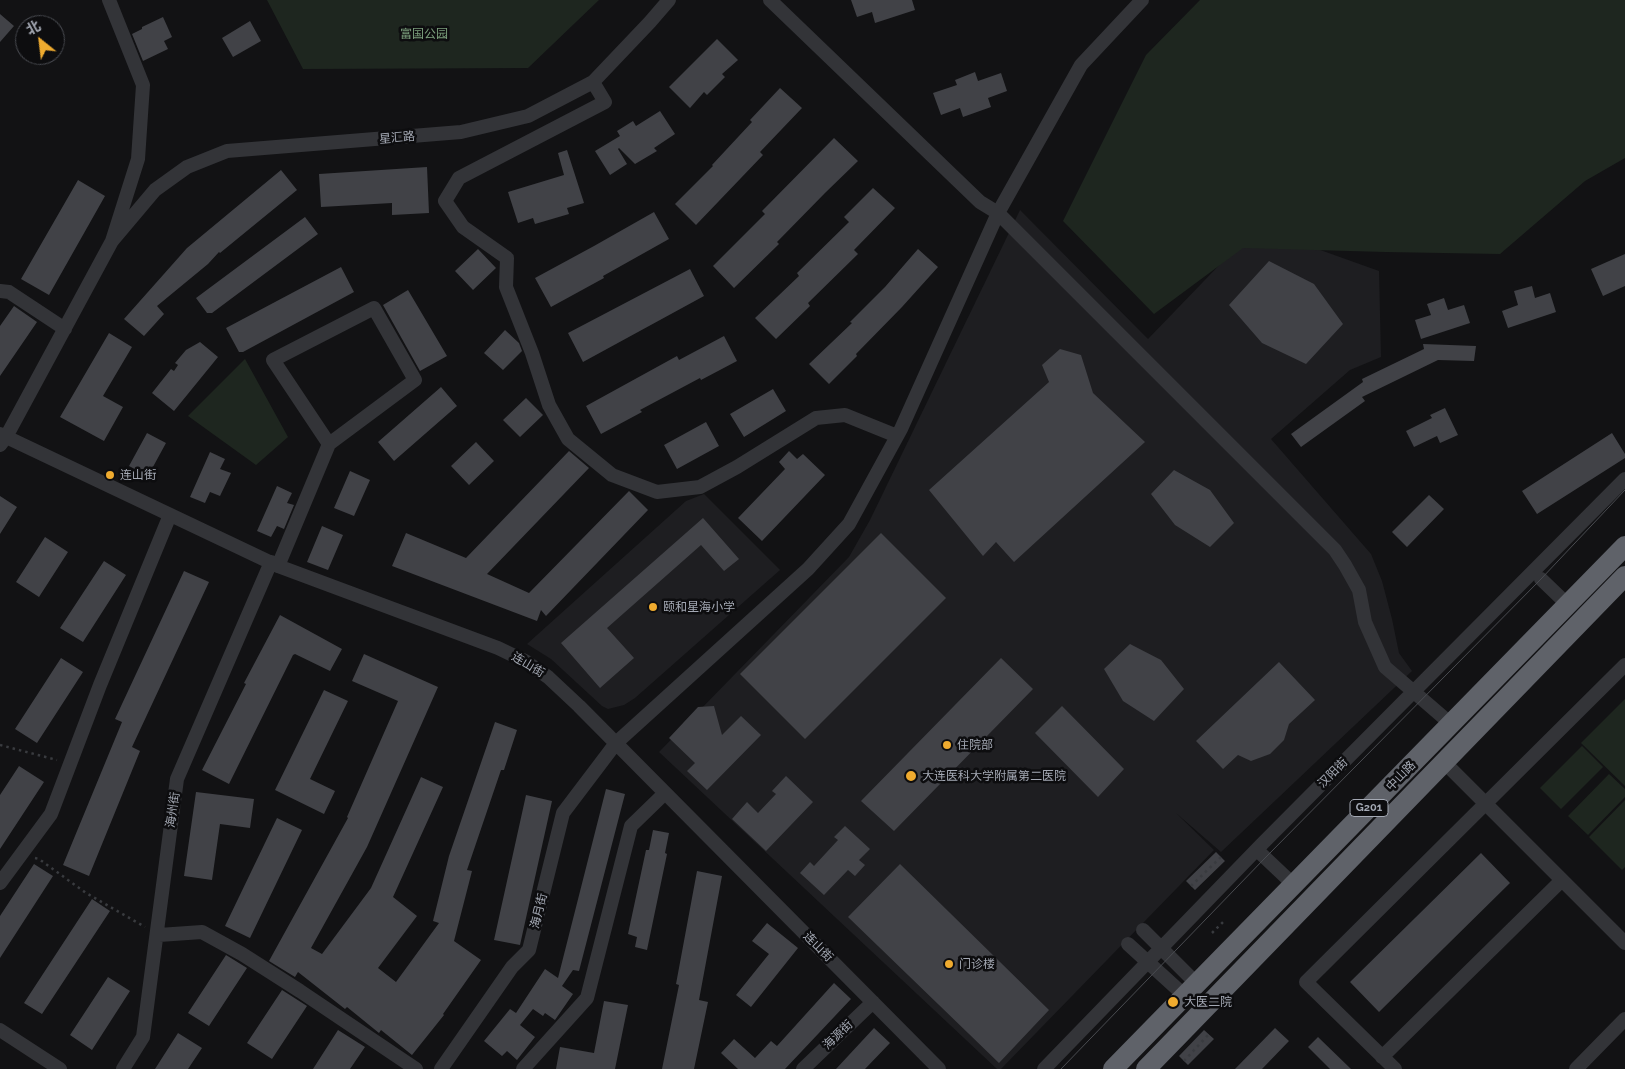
<!DOCTYPE html>
<html>
<head>
<meta charset="utf-8">
<style>
	body { margin:0 }
	#map { position:relative; width:1625px; height:1069px; overflow:hidden; background:#121214; font-family:Raleway,"Noto Sans SC",sans-serif }
	canvas { display:block }
	.north { position:absolute; left:15px; top:15px; width:50px; height:50px; box-sizing:border-box; background:#0d0d0f; border:1px solid #494b51; border-radius:50%; rotate:331deg; font-size:14px; font-weight:700; line-height:20px; text-align:center; color:#a4a9b4 }
	.north::after { content:''; display:block; margin:auto; width:18px; height:22px; background:#efab2f; clip-path:polygon(50% 0,100% 100%,50% 72%,0 100%) }
</style>
</head>
<body>
<div id="map">
<canvas width="1625" height="1069"></canvas>
<div class="north">北</div>
</div>
<script>
const ctx = document.querySelector('canvas').getContext('2d');
ctx.lineJoin = 'round';
function fill(path, color) {
  ctx.fillStyle = color;
  ctx.fill(path, 'evenodd');
}
function stroke(path, color, width, dash) {
  ctx.strokeStyle = color;
  ctx.lineWidth = width;
  ctx.lineCap = dash ? 'butt' : 'round';
  ctx.setLineDash(dash || []);
  ctx.stroke(path);
}
function drawText(font, color, halo, rows, align = 'center') {
  ctx.font = font + ' Raleway,"Noto Sans SC",sans-serif';
  ctx.lineWidth = 5;
  ctx.setLineDash([]);
  ctx.textBaseline = 'middle';
  ctx.strokeStyle = halo;
  ctx.fillStyle = color;
  for (const [text, x, y, turn = 0] of rows) {
    ctx.save();
    ctx.translate(x, y);
    ctx.rotate((+turn || 0) * Math.PI / 180);
    ctx.textAlign = isNaN(turn) ? turn : align;
    if (halo) ctx.strokeText(text, 0, 0);
    ctx.fillText(text, 0, 0);
    ctx.restore();
  }
}
fill(new Path2D(`
	M1020 210 1148 339 1256 227 1379 271 1381 357 1350 370 1271 439 1371 554 1382 581 1392 619 1399 653 1412 671 1221 852 1176 813 1214 850 1001 1069H997L659 752 849 557 870 520Z
	M704 494 780 570 635 698 624 705 608 709 602 706 551 659 527 644 686 501Z`), '#1e1e21');
fill(new Path2D(`
	M267 0H599L528 68 303 69Z
	M1200 0H1625V158L1585 181 1500 254 1385 252 1243 248 1154 314 1063 221 1146 55Z
	M245 359 288 437 256 465 188 416Z
	M1625 699V786L1581 743Z
	M1582 746 1603 767 1561 809 1540 788Z
	M1609 774 1625 789V797L1588 835 1568 816Z
	M1625 800V867L1622 870 1589 837Z`), '#1e261f');
fill(new Path2D(`
	M851 0H912L915 10 875 23 872 12 857 17Z
	M0 14 14 26 0 42Z
	M163 17 172 37 164 41 168 49 143 61 132 34 142 29V27Z
	M250 21 261 41 233 57 222 38Z
	M717 39 738 60 722 74 725 77 707 95 704 92 690 108 669 87Z
	M975 72 978 81 1001 73 1007 91 988 98 991 107 963 117 960 108 941 115 933 93 957 85 955 80Z
	M780 88 802 108 760 152 763 155 696 225 675 204 713 166 712 165 752 122 750 120Z
	M660 111 675 134 654 148 657 151 635 164 619 148 618 149 627 164 610 175 595 151 620 136 617 131 633 121 636 126Z
	M834 138 858 161 825 193 777 242 779 244 734 288 713 266 765 214 762 211Z
	M567 150 584 203 567 208 569 214 535 224 533 218 518 223 508 192 564 175 558 153Z
	M427 167 429 213 392 215V203L321 207 319 174Z
	M281 170 297 190 220 253 219 252 208 264 157 306 164 314 144 336 124 319 187 248Z
	M78 180 105 196 49 295 21 279Z
	M873 188 895 208 854 250 858 254 808 303 810 306 776 339 755 318 799 276 797 273 849 222 844 217Z
	M654 212 669 239 603 276 604 278 551 307 535 278 594 246Z
	M305 217 318 234 212 313H207L196 298Z
	M478 249 496 268 473 290 455 271Z
	M918 249 938 267 902 307 856 354 857 356 829 384 809 364 852 323 850 322 885 287Z
	M1625 254V286L1603 296 1591 269Z
	M1269 261 1314 284 1343 324 1306 364 1262 343 1229 305Z
	M341 267 354 292 243 352H239L226 328Z
	M690 269 704 296 583 362 568 333Z
	M1532 286 1535 298 1550 293 1556 312 1508 328 1502 311 1518 305 1514 291Z
	M408 290 447 356 420 371 383 305Z
	M1444 298 1448 310 1464 305 1470 323 1421 339 1415 320 1431 315 1427 304Z
	M14 306 37 322 0 376V326Z
	M505 330 519 343 522 351 503 370 484 353Z
	M109 333 132 347 103 396 123 407 104 441 60 417Z
	M724 336 737 361 701 380 700 378 640 410 642 412 601 434 586 406 677 356 679 360Z
	M200 342 218 357 174 411 152 393 171 369 174 371 178 365 175 363 186 350Z
	M1423 344 1476 346 1474 361 1438 360 1362 397 1365 401 1301 447 1291 434 1363 382 1362 379 1424 349Z
	M1060 349 1081 355 1093 393 1145 442 1014 562 996 542 983 556 929 490 1049 382 1042 365Z
	M441 387 457 406 394 461 378 442Z
	M773 389 786 411 744 437 730 414Z
	M526 398 543 415 520 437 503 420Z
	M1445 408 1458 435 1440 443 1437 436 1414 447 1406 431 1432 418 1430 415Z
	M706 422 719 446 677 469 664 445Z
	M147 433 166 443 148 476 129 466Z
	M1612 433 1625 454V458L1537 514 1522 491Z
	M476 442 494 461 469 485 451 466Z
	M569 451 589 468 487 574 529 593 629 491 648 510 546 616 541 610 537 621 392 566 406 533 466 558Z
	M789 451 797 459 803 454 825 475 762 541 738 518 785 469 779 462Z
	M210 452 225 459 220 469 231 473 220 496 210 492 205 503 190 497Z
	M1174 470 1210 490 1234 523 1210 547 1175 525 1151 494Z
	M350 471 370 480 354 516 334 508Z
	M277 486 292 493 287 503 294 505 284 529 277 526 271 537 257 531Z
	M1429 495 1444 509 1407 547 1392 532Z
	M0 496 17 507 0 534Z
	M703 518 739 559 724 571 701 545 607 628 634 658 600 688 561 643Z
	M322 526 343 535 328 570 307 562Z
	M881 533 946 598 805 739 740 674Z
	M45 537 68 552 39 597 16 582Z
	M104 561 126 575 83 642 60 628Z
	M184 571 209 582 132 747 140 751 89 876 63 865 122 722 115 719Z
	M280 615 342 649 330 671 295 654 293 655 229 784 202 770 246 684 244 683Z
	M1130 644 1161 660 1184 689 1154 721 1123 701 1104 669Z
	M364 654 438 687 367 847 311 948 322 954 371 888 421 777 443 787 393 897 417 916 378 968 396 982 439 923 433 921 449 856 495 722 517 730 504 770H501L467 870 472 871 454 941 481 960 443 1014 444 1015 412 1055 381 1030 379 1033 347 1007 345 1009 298 972 295 977 269 961 348 818 347 817 398 701 352 681Z
	M61 658 83 672 37 743 15 729Z
	M1001 658 1033 689 894 831 861 801Z
	M1279 662 1315 700 1289 724 1284 740 1270 754 1251 761 1238 755 1223 769 1196 741Z
	M324 690 348 701 310 779 335 791 324 814 275 790Z
	M714 706 722 735 741 716 761 735 707 790 687 771 695 763 669 738 698 707Z
	M1062 706 1124 769 1098 797 1035 733Z
	M19 766 44 782 0 849V795Z
	M786 776 813 802 766 851 732 819 747 802 758 813 776 794 772 791Z
	M606 789 625 794 579 971 573 970 562 986 573 994 555 1020 545 1013 543 1016 533 1009 520 1025 535 1037 517 1060 507 1051 502 1056 484 1041 510 1009 516 1013 545 969 558 978Z
	M196 792 254 799 250 828 220 824 212 880 184 876Z
	M526 795 552 801 520 945 494 940Z
	M277 818 302 830 250 938 225 926Z
	M845 826 870 849 859 860 865 865 855 876 848 870 824 895 800 873 810 862 814 866 838 840 834 837Z
	M653 830 669 833 665 853 667 854 647 950 635 947 637 937 628 934 646 850H649Z
	M1216 852 1225 861 1195 890 1186 881Z
	M1481 853 1510 883 1379 1012 1350 982Z
	M34 864 53 876 0 958V916Z
	M900 864 1049 1010 999 1063 848 917Z
	M697 871 722 876 699 1000 708 1002 694 1069H662L679 985 676 984Z
	M92 899 110 911 42 1014 24 1003Z
	M767 923 798 948 751 1007 736 995 769 954 752 941Z
	M226 955 247 968 209 1026 188 1013Z
	M108 977 130 991 92 1050 70 1035Z
	M834 983 851 999 785 1069H738L721 1053 734 1039 755 1058 771 1041 777 1046Z
	M282 990 307 1006 272 1059 247 1043Z
	M604 1001 628 1005 615 1069H556L560 1047 594 1053Z
	M874 1028 890 1043 865 1069H836Z
	M1275 1028 1289 1041 1262 1069H1235Z
	M338 1030 365 1047 350 1069H313Z
	M1204 1030 1214 1039 1188 1065 1179 1056Z
	M178 1033 202 1048 188 1069H155Z
	M1318 1037 1351 1069H1330L1308 1047Z`), '#414247');
stroke(new Path2D(`
	M0 745 57 760
	M35 858 39 859 86 893 145 927
	M1191 886 1221 857
	M1212 933 1224 921
	M1184 1061 1209 1034`), '#393b3f', 2.5, [2.5, 4]);
stroke(new Path2D(`
	M770 0 980 202 998 213 1335 550 1345 565 1359 590 1365 622 1385 667 1451 724
	M593 82 605 102 459 178 445 201 463 227 507 258 506 287 532 353 549 405 568 439 612 475 657 492 700 487 737 467 816 418 845 415 897 436
	M112 241 155 190 187 167 227 151 461 132 528 116 593 82 650 22 669 0
	M0 291 9 292 65 329
	M0 434 278 566 498 648 525 661 548 677 579 706 939 1069
	M0 445 6 437 112 241 138 159 143 85 109 0
	M278 566 329 444 415 380 374 308 273 360 329 444
	M1541 579 1568 605
	M1444 762 1625 943
	M1257 850 1294 885
	M0 883 51 814 100 685 170 515
	M1143 930 1197 984
	M159 935 202 932 242 954 300 991 416 1069
	M1128 944 1185 996
	M0 1030 60 1069
	M1382 1057 1562 880
	M123 1069 143 1037 177 779 271 562
	M441 1069 512 967 529 950 563 813 616 743 808 569 849 524 901 429 998 213 1081 65 1142 0
	M523 1069 587 998 631 826 665 793
	M803 1069 873 1002
	M1044 1069 1262 844 1625 479
	M1395 1069 1306 982 1625 665
	M1576 1069 1625 1019`), '#333438', 14);
stroke(new Path2D(`
	M1113 1069 1625 546
	M1146 1069 1625 576`), '#5f6269', 20);
stroke(new Path2D(`
	M1061 1069 1265 858 1541 579 1625 490`), '#4a4c51', 1);
for (const [x, y, r, color] of [
	[110,475,5,"#efab2f"],
	[653,607,5,"#efab2f"],
	[947,745,5,"#efab2f"],
	[911,776,6,"#efab2f"],
	[949,964,5,"#efab2f"],
	[1173,1002,6,"#efab2f"]
]) {
  const dot = new Path2D();
  dot.arc(x, y, r, 0, 2 * Math.PI);
  ctx.fillStyle = color;
  ctx.fill(dot);
  stroke(dot, '#0d0d0f', 2);
}
for (const [x, y, w] of [
	[1369,808,38]
]) {
  const box = new Path2D();
  box.roundRect(x - w / 2, y - 8.5, w, 17, 4);
  ctx.fillStyle = '#0d0d0f';
  ctx.fill(box);
  stroke(box, '#a4a9b4', 1);
}
drawText('bold 11px', '#a4a9b4', null, [
	["G201",1369,808]
]);
drawText('12px', '#7b9f7c', '#0d0d0f', [
	["富国公园",424,34]
]);
drawText('12px', '#a4a9b4', '#0d0d0f', [
	["星汇路",397,138,-5],
	["连山街",528,665,31],
	["汉阳街",1333,773,-45],
	["中山路",1401,776,-46],
	["海州街",173,810,-82],
	["海月街",539,911,-76],
	["连山街",818,947,45],
	["海源街",838,1035,-44]
]);
drawText('12px', '#a4a9b4', '#0d0d0f', [
	["连山街",120,475],
	["颐和星海小学",663,607],
	["住院部",957,745],
	["大连医科大学附属第二医院",922,776],
	["门诊楼",959,964],
	["大医二院",1184,1002]
], 'left');
</script>
</body>
</html>
